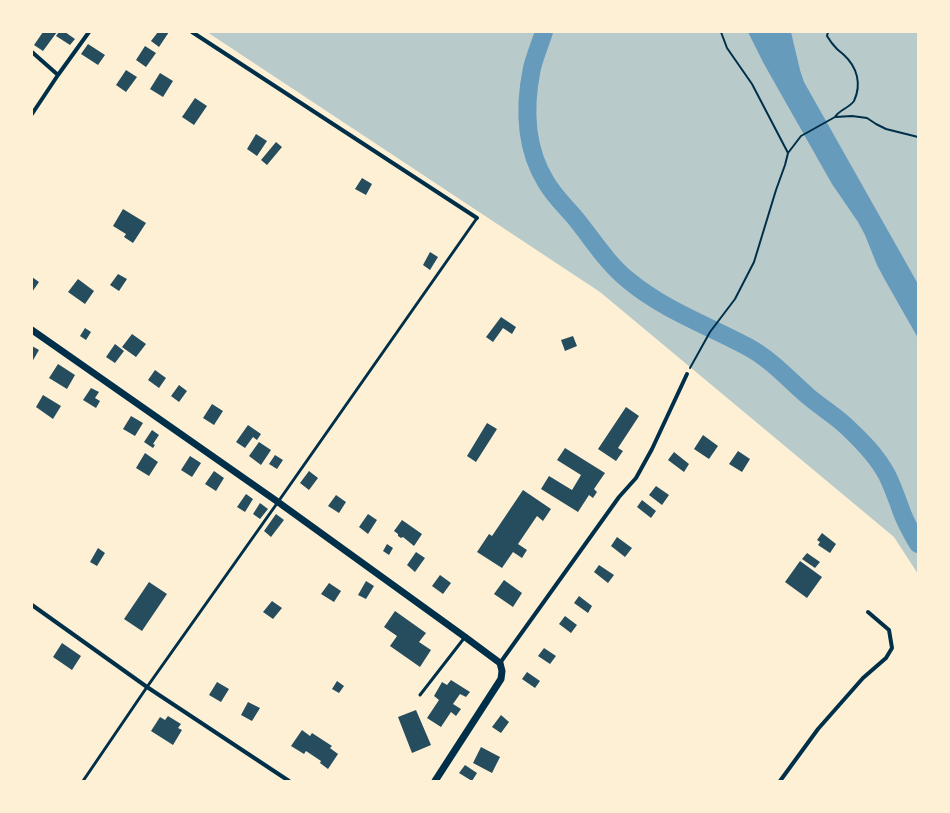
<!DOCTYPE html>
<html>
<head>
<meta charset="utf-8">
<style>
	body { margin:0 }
	#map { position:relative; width:950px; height:813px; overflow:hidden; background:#fdf0d5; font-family:Arial,sans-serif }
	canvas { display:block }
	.frame { position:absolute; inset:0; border:33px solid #fdf0d5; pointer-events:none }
</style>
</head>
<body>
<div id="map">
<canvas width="950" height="813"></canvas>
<div class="frame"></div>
</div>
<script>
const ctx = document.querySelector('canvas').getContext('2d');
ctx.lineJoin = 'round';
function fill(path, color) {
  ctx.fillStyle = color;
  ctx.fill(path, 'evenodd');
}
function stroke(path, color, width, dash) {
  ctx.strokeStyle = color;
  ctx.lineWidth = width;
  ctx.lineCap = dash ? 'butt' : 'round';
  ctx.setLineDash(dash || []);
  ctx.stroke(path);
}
fill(new Path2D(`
	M207 32H535C520 86 511 135 541 186 550 201 562 213 573 227 586 244 599 261 613 277L622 267C609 251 597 235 584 219 576 209 566 200 558 190 532 155 531 114 538 73 541 59 546 46 550 32H918V574L894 537 600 292Z`), '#b9caca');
fill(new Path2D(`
	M748 32H791L800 70 804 82 918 284V338L885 280 877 265 865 235 858 222 832 184 764 64Z`), '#669bbc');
stroke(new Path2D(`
	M544 32C540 44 535 56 532 68 524 107 525 148 546 182 554 196 566 207 576 219 593 240 607 263 628 280 664 310 707 325 748 347 772 360 789 380 809 397 822 408 836 416 847 427 862 441 877 456 887 475 892 485 896 496 900 507 904 520 911 532 918 544`), '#669bbc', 18);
fill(new Path2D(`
	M43 32H57L43 51 34 45Z
	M59 32H65L75 39 70 45 56 36Z
	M158 32H169L159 47 151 41Z
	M88 44 105 55 98 65 81 54Z
	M145 46 156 53 146 67 136 60Z
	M126 70 137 77 126 92 116 85Z
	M160 73 173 81 163 97 150 89Z
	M195 98 207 106 194 125 182 117Z
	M256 134 267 141 257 156 247 149Z
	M276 142 282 147 267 165 261 160Z
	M362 178 372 184 366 195 355 189Z
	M123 209 146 223 133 243 124 237 126 234 113 226Z
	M430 252 438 257 430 270 423 265Z
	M118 274 127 279 119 291 110 285Z
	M32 277 39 282 32 292Z
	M78 279 94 291 85 304 68 292Z
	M501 317 516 327 512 334 503 328 493 342 486 337Z
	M85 328 91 332 86 340 80 336Z
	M132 334 146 344 136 357 122 347Z
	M573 336 577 346 565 351 561 340Z
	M115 344 124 351 115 363 106 357Z
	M32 346 39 350 32 362Z
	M58 364 75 375 67 389 49 378Z
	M155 370 166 378 159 388 148 380Z
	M179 385 187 391 179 402 171 396Z
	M91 388 99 392 95 398 100 401 96 408 83 400Z
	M43 395 61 406 53 419 36 407Z
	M212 404 223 411 214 425 203 418Z
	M626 407 639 416 618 448 623 451 616 461 598 449Z
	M131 416 143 423 135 436 123 429Z
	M487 423 497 429 476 462 467 456Z
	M248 425 261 434 257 440 253 437 245 448 236 442Z
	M152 430 159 435 153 444 155 445 153 448 144 442Z
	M703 435 718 446 709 459 694 449Z
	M259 442 271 450 261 465 249 456Z
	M565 448 605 473 594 489 597 492 593 498 589 495 578 512 541 489 549 476 572 490 581 475 557 460Z
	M738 451 750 459 742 472 729 464Z
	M674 452 689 464 684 472 668 460Z
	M145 453 158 462 149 476 136 468Z
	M275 455 283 460 277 469 269 464Z
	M190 456 201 463 192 477 181 470Z
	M214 471 224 478 216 491 205 484Z
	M309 471 318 478 309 490 300 483Z
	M656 486 669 495 662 505 649 495Z
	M523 490 551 509 543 521 537 516 518 544 527 550 522 558 513 552 502 568 477 552 489 534 492 536Z
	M246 494 253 499 245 512 237 507Z
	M336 495 346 502 339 513 328 506Z
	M642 500 656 511 651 518 637 507Z
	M260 503 268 509 260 519 253 514Z
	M276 514 284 520 271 537 264 531Z
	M368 514 377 520 368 534 359 527Z
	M402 520 422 534 414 546 403 537 401 538 398 536V534L394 531Z
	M822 533 836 544 830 553 818 545 820 542 817 540Z
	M617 537 632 548 625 557 611 546Z
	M387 544 393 548 389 555 383 551Z
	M98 548 105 553 97 566 90 562Z
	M416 552 425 558 415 572 407 565Z
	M807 553 820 562 815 568 802 559Z
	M800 561 822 577 807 598 785 582Z
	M599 565 614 575 608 583 594 572Z
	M440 575 451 583 443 594 432 586Z
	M504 580 522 593 513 607 494 594Z
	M366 581 374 586 366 599 358 595Z
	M149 582 167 594 142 631 124 619Z
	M329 583 341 591 334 602 321 594Z
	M579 596 592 606 588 613 574 603Z
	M272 601 282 608 273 619 263 612Z
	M395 611 426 633 419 642 431 650 420 667 390 646 397 636 384 627Z
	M565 616 577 625 571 633 559 624Z
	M62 643 81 656 72 670 53 657Z
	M544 648 556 656 550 664 538 656Z
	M527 672 540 681 535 688 522 679Z
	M451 680 470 692 466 697 460 694 453 704 461 709 456 716 451 712 441 727 427 718 439 700 434 696 442 682 447 685Z
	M337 681 344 686 339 693 332 689Z
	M217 682 229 689 221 702 209 695Z
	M248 702 260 708 252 721 241 715Z
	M416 710 431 745 412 753 398 717Z
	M501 715 509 722 501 733 492 727Z
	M168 716 181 724 178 728 182 730 173 745 151 731 160 717 165 720Z
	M302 730 310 736 312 733 332 746 330 748 338 754 328 769 320 763 321 761 306 751 304 754 291 746Z
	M481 747 500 757 492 773 473 763Z
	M465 765 477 773 472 781 459 773Z`), '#264d5e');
stroke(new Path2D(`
	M721 32 727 48 752 84 788 153
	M835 117 852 116 867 118 876 124 886 129 918 137
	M690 368 710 332 735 299 754 262 776 190 785 165 788 153 801 136 835 117C839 110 849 108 854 101 862 84 857 67 844 55 842 53 839 51 837 49 833 45 830 41 827 36L828 32`), '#003049', 2);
stroke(new Path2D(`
	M420 695 465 637
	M83 781 147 687 278 502 477 218`), '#003049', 3);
stroke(new Path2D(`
	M192 32 477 218
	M32 52 58 75
	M32 114 58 75 89 32
	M32 605 147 687 289 781
	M500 663 619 497 636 478 652 449 687 374
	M780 781 818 729 863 678 886 658 892 648 889 630 868 612`), '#003049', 4);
stroke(new Path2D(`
	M32 330 278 502 465 637 500 663 502 671 501 679 435 781`), '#003049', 7);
</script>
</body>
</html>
